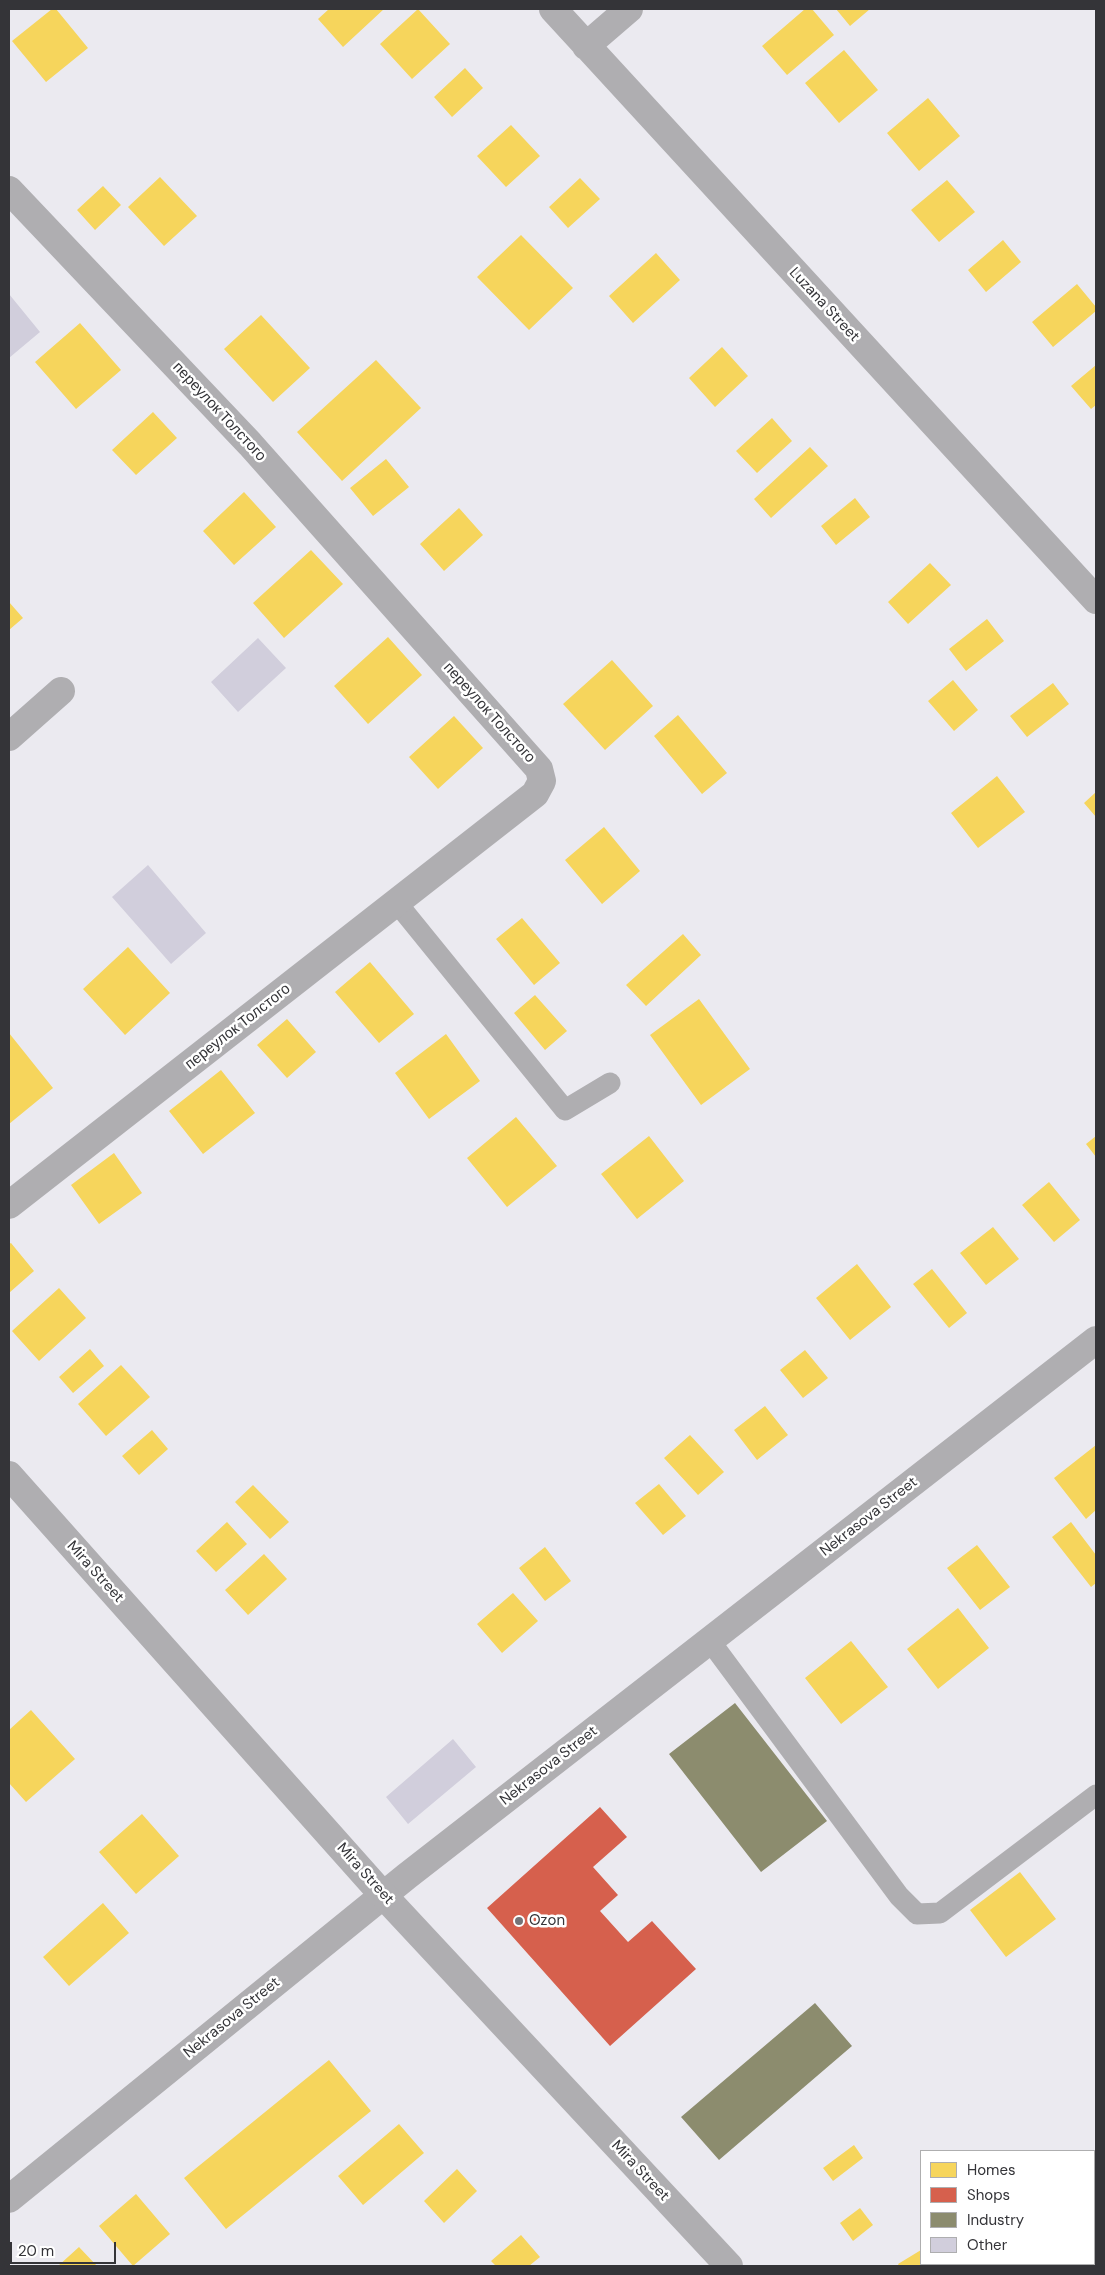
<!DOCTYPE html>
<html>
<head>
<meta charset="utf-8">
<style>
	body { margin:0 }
	#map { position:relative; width:1105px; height:2275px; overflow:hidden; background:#ebeaf0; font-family:"DM Sans",sans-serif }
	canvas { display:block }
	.frame { position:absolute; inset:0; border:10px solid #343438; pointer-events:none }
	.legend { position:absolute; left:920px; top:2150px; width:175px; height:115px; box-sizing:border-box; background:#fff; border:1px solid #aeaeaf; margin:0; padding:6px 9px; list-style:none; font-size:15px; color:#343438 }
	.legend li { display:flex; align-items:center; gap:10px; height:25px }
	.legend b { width:25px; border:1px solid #aeaeaf }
	.scale { position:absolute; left:10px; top:2242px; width:106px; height:22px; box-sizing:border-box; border:2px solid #343438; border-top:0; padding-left:6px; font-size:15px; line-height:18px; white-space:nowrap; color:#343438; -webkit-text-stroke:4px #fff; paint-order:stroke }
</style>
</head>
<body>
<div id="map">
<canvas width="1105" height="2275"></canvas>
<div class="frame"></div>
<ul class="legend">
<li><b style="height:14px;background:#f6d55c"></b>Homes</li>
<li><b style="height:14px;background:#d6604d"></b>Shops</li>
<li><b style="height:14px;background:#8c8c6e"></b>Industry</li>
<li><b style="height:14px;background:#d1cedc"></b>Other</li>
</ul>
<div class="scale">20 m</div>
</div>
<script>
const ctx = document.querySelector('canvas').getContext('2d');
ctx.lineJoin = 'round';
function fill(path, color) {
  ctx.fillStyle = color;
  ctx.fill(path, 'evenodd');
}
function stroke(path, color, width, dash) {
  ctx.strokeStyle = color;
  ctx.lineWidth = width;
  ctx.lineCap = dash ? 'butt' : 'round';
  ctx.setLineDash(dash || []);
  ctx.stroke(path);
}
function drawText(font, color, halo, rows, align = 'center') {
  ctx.font = font + ' "DM Sans",sans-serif';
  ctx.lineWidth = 5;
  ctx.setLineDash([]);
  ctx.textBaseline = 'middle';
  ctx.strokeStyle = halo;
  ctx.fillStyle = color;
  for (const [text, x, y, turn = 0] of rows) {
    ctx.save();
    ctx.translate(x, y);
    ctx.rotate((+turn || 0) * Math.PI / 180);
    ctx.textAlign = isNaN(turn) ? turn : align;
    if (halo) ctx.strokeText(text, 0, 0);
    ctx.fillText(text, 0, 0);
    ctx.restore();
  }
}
fill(new Path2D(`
	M52 9H56L88 48 46 82 12 41Z
	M329 9H384L343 47 318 19Z
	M418 9 450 44 412 79 380 44Z
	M805 9H812L834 35 787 75 762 46Z
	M836 9H870L850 26Z
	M844 50 878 90 839 123 805 83Z
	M465 68 483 88 452 117 434 97Z
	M928 98 960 136 919 171 887 133Z
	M511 125 540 156 506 187 477 156Z
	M160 177 197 216 164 246 128 207Z
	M580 178 600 199 568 228 549 207Z
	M947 180 975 212 939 242 911 210Z
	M103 186 121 205 95 230 77 210Z
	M521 235 573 288 529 330 477 277Z
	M1003 240 1021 262 986 292 968 270Z
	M656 253 680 280 633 323 609 296Z
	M1077 284 1096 307V311L1053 347 1032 322Z
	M261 315 310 368 273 402 224 349Z
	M80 323 121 370 76 409 35 362Z
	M722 347 748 376 715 407 689 378Z
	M376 360 421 408 342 481 297 432Z
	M1096 365V405L1091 409 1071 386Z
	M153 412 177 438 136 475 112 450Z
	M772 418 792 441 757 473 736 451Z
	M810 447 828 466 771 518 754 499Z
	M386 459 409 487 373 516 350 488Z
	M244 492 276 527 234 565 203 531Z
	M855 498 870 517 836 545 821 526Z
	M459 508 483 535 444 571 420 544Z
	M311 550 343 584 284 638 253 603Z
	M930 563 951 585 908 624 888 602Z
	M9 602 23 618 9 630Z
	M987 619 1004 641 966 671 949 649Z
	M388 637 422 675 368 724 334 686Z
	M612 660 653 706 605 750 563 704Z
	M953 680 978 710 954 731 928 701Z
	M1053 683 1069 704 1027 737 1010 716Z
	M678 715 727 773 702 794 654 736Z
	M454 716 483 748 438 789 409 757Z
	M997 776 1025 812 978 848 951 813Z
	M1096 792V817L1084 803Z
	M604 827 640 871 602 904 565 860Z
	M522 918 560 963 534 985 496 939Z
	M683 934 701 955 646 1006 626 985Z
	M128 947 170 993 125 1035 83 989Z
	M370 962 414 1014 379 1043 335 992Z
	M535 995 567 1031 545 1050 514 1013Z
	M699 999 750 1069 701 1105 650 1035Z
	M287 1019 316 1052 287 1078 257 1045Z
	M9 1033 53 1088 9 1124Z
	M446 1034 480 1081 429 1119 395 1073Z
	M221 1070 255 1113 203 1154 169 1111Z
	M516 1117 557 1166 507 1207 467 1158Z
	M649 1136 684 1181 637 1219 601 1174Z
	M1096 1136V1157L1086 1144Z
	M114 1153 142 1193 99 1224 71 1185Z
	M1049 1182 1080 1220 1054 1242 1022 1205Z
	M993 1227 1019 1259 986 1285 960 1253Z
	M11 1243 34 1271 9 1293V1244Z
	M857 1264 891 1307 850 1340 816 1298Z
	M932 1269 967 1313 949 1328 913 1284Z
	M59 1288 86 1318 39 1361 12 1331Z
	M90 1349 104 1366 73 1393 59 1377Z
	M805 1350 828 1378 803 1398 780 1370Z
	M121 1365 150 1397 106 1436 78 1404Z
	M765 1406 788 1435 757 1460 734 1430Z
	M152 1430 168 1449 139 1475 122 1456Z
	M690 1435 724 1472 698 1495 664 1458Z
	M1096 1445V1510L1086 1519 1054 1478Z
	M659 1484 686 1516 663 1535 635 1503Z
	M253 1485 289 1522 270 1539 235 1502Z
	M227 1522 247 1544 216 1572 196 1551Z
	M1071 1522 1096 1555V1583L1091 1587 1052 1537Z
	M977 1545 1010 1587 980 1610 947 1568Z
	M545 1547 571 1581 545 1601 519 1568Z
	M264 1554 287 1579 248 1615 225 1590Z
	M513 1593 538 1621 502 1653 477 1624Z
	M958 1608 989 1648 938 1689 907 1649Z
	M851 1641 888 1687 841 1724 805 1678Z
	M31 1710 75 1759 26 1802 9 1783V1730Z
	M142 1814 179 1856 136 1894 99 1852Z
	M1020 1872 1056 1919 1006 1957 970 1910Z
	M103 1903 129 1933 69 1986 43 1957Z
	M329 2060 371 2111 226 2229 184 2178Z
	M399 2124 424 2153 363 2205 338 2176Z
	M854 2145 863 2158 833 2181 823 2168Z
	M457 2169 477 2191 444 2223 424 2201Z
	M136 2194 170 2234 133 2266 99 2226Z
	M860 2208 873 2225 853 2241 840 2223Z
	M521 2235 540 2257 529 2266H496L491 2261Z
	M79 2247 97 2266H58Z
	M921 2250V2264H964L965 2266H899L898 2264Z`), '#f6d55c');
fill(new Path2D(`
	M600 1807 627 1837 593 1867 618 1895 600 1911 628 1942 652 1921 696 1969 610 2046 487 1908Z`), '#d6604d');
fill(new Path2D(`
	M735 1703 827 1821 761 1872 669 1754Z
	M815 2003 852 2046 719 2160 681 2117Z`), '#8c8c6e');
fill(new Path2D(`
	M9 294 40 332 9 358Z
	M258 638 286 668 238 712 211 682Z
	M148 865 206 933 171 964 112 897Z
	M453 1739 476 1767 408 1824 386 1797Z`), '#d1cedc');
stroke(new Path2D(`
	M397 903 565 1110 610 1083
	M710 1641 899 1896 917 1914 940 1913 1096 1795`), '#afaeb1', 21);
stroke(new Path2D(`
	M553 9 1096 600
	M586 46 629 9
	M9 190 250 444 539 769 542 781 535 794 9 1205
	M9 737 61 691
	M9 2199 407 1876 1096 1340
	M1079 2266 1087 2264`), '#afaeb1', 28);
stroke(new Path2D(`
	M9 1475 383 1895 729 2266`), '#afaeb1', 28);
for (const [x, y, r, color] of [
	[519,1921,5,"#747478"]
]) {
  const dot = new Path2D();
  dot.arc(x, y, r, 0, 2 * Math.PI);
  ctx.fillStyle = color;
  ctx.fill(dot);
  stroke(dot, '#fff', 2);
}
drawText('15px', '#343438', '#fff', [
	["Luzana Street",824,305,47],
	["переулок Толстого",219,412,47],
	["переулок Толстого",489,713,48],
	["переулок Толстого",238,1027,-38],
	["Nekrasova Street",869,1517,-38],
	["Mira Street",95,1572,48],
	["Nekrasova Street",549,1766,-38],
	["Mira Street",365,1874,48],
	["Nekrasova Street",232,2018,-39],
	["Mira Street",640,2171,47]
]);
drawText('15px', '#343438', '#fff', [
	["Ozon",529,1921]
], 'left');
</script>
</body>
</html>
